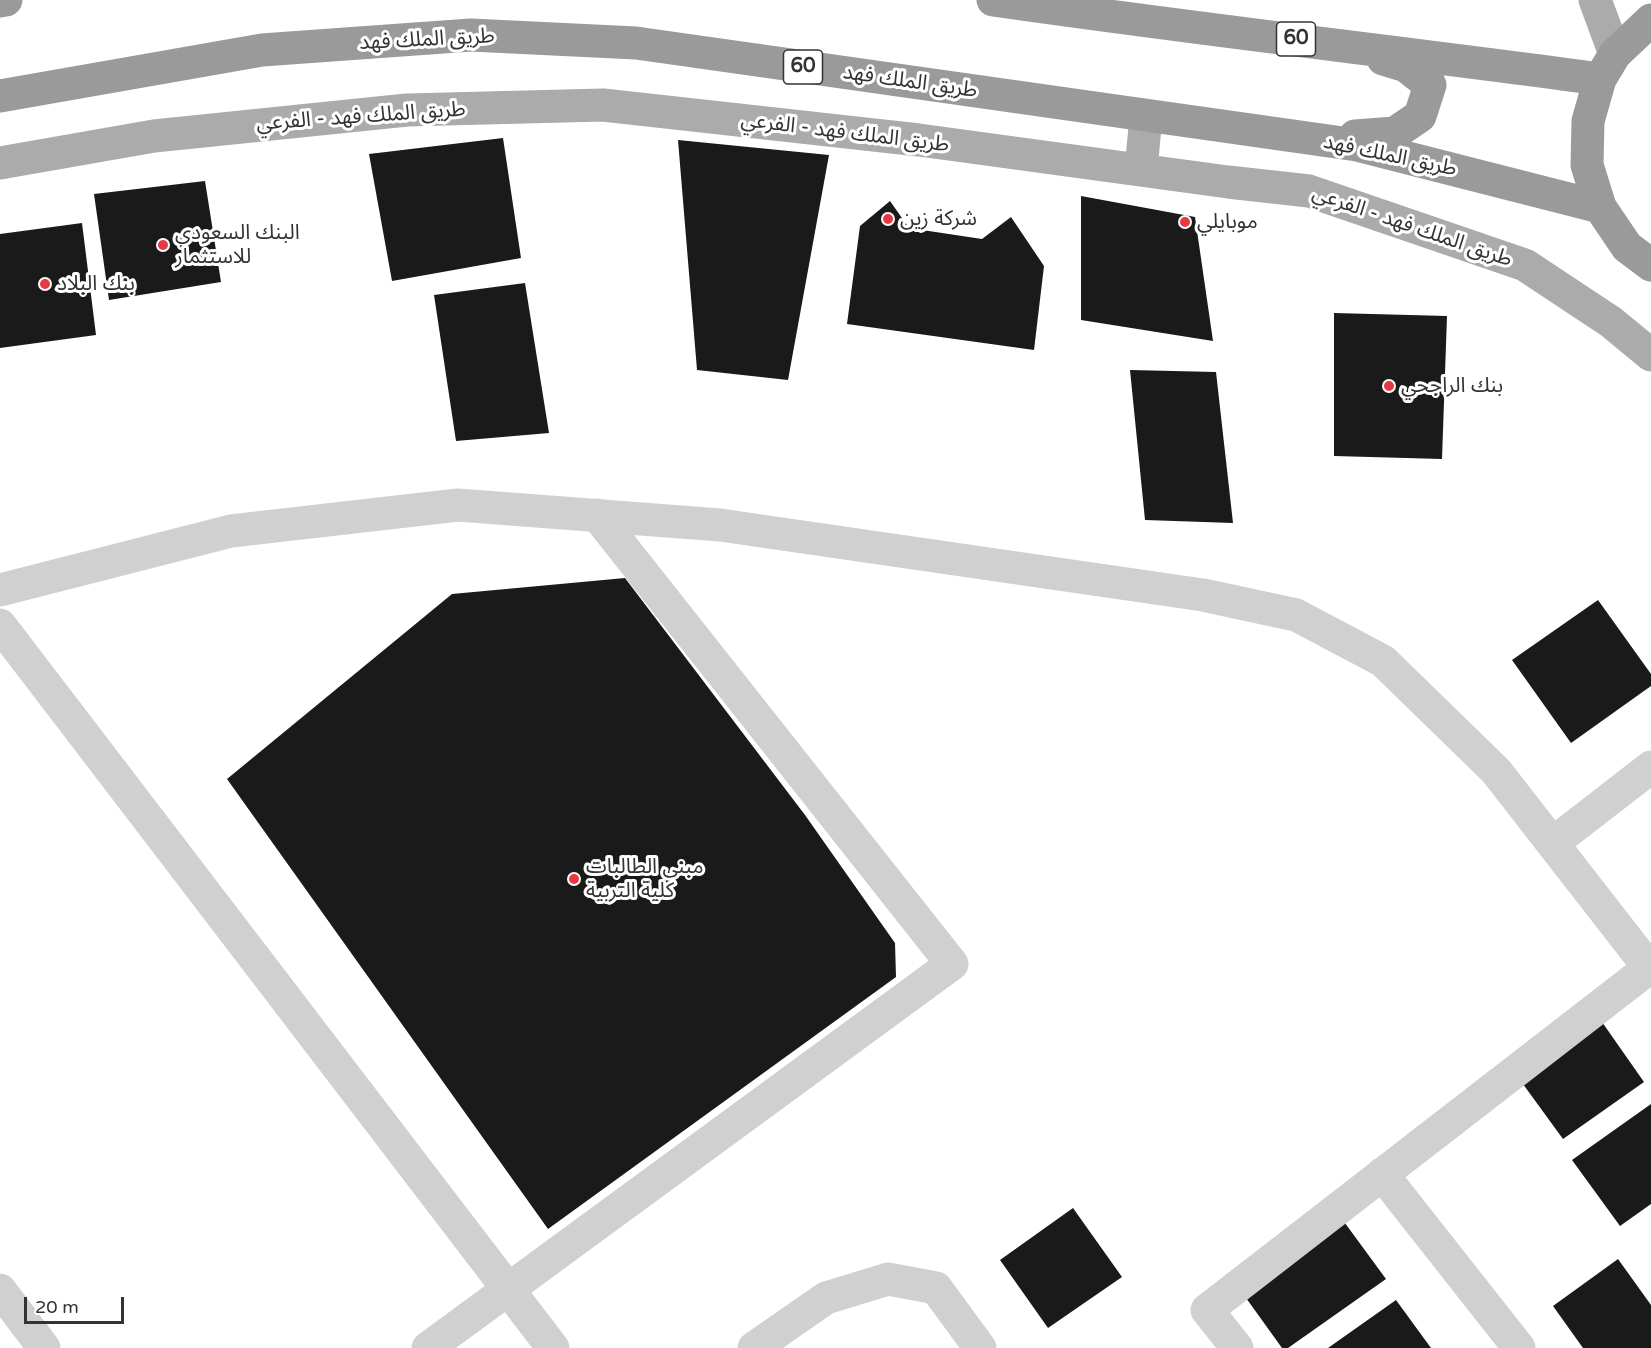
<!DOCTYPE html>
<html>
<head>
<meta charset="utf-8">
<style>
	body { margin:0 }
	#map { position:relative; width:1651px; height:1348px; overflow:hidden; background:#fff; font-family:"Varela Round",sans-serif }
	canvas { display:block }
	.scale { position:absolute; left:24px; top:1297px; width:100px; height:27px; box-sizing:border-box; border:3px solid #333; border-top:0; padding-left:8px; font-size:18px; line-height:21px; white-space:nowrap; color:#333; -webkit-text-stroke:4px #fff; paint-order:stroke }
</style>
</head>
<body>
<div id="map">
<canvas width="1651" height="1348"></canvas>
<div class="scale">20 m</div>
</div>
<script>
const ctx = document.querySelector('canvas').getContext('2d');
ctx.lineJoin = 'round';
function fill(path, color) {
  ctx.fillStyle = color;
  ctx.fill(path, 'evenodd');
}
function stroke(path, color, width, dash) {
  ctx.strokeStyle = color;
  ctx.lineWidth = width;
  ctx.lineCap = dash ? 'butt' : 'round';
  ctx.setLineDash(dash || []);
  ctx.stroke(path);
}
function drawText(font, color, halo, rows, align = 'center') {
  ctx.font = font + ' "Varela Round","Noto Sans Arabic",sans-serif';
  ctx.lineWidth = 6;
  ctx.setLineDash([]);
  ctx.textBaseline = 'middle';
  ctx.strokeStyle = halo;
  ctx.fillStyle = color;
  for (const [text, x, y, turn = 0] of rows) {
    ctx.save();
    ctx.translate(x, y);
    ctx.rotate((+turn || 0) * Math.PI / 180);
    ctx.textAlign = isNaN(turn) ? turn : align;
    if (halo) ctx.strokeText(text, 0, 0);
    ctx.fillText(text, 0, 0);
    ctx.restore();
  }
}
fill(new Path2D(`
	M503 138 521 258 392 281 369 154Z
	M678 140 829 155 788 380 697 370Z
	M205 181 221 282 109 300 94 194Z
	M1081 196 1195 217 1213 341 1081 320Z
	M890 201 909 228 982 239 1011 217 1044 266 1034 350 847 324 860 226Z
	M82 223 96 335 0 348V234Z
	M525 283 549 433 456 441 434 295Z
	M1334 313 1447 316 1442 459 1334 456Z
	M1130 370 1216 372 1233 523 1145 520Z
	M625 578 805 815 895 943 896 977 548 1229 227 779 452 594Z
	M1598 600 1651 674V686L1571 743 1512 660Z
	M1602 1022 1644 1082 1563 1139 1520 1080Z
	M1651 1104V1204L1620 1226 1572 1160Z
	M1073 1208 1122 1277 1048 1328 1000 1260Z
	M1342 1219 1386 1279 1288 1348H1282L1241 1291Z
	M1618 1259 1651 1305V1348H1583L1553 1306Z
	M1396 1300 1431 1348H1328Z`), '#1a1a1a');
stroke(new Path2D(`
	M0 590 231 531 458 505 720 525 1203 595 1296 615 1383 661 1496 771 1651 970
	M0 625 553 1348
	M1553 843 1651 767
	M1382 1174 1519 1348
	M0 1290 44 1348
	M428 1348 952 964 597 515
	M754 1348 826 1298 888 1279 936 1288 980 1348
	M1237 1348 1207 1310 1649 968`), '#d0d0d0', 33);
stroke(new Path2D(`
	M1595 0 1615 54
	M0 163 154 136 407 110 603 105 919 140 1228 182 1309 191 1525 265 1611 322 1651 355
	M1141 170 1146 116`), '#ababab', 33);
stroke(new Path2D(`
	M993 0C1195 29 1398 52 1600 79
	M0 1 6 0
	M1651 20 1615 54 1600 79 1588 121 1587 165 1600 207 1627 247 1651 265
	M0 96 262 50 471 35 636 43 1357 145 1600 207
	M1355 136 1395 133 1420 116 1430 85 1406 66 1383 59`), '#9a9a9a', 33);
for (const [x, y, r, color] of [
	[888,219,6,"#e63946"],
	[1185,222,6,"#e63946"],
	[163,245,6,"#e63946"],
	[45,284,6,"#e63946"],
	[1389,386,6,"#e63946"],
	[574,879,6,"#e63946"]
]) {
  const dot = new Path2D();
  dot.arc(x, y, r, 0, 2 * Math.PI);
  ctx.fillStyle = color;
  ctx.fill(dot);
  stroke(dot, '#fff', 2);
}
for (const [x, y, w] of [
	[1296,39,39],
	[803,67,39]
]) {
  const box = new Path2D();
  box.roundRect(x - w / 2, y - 17, w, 34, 4.5);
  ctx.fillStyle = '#fff';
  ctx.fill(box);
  stroke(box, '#333', 1.5);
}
drawText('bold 20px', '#333', null, [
	["60",1296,39],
	["60",803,67]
]);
drawText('21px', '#333', '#fff', [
	["طريق الملك فهد",427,40,-3],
	["طريق الملك فهد",910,82,8],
	["طريق الملك فهد - الفرعي",361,117,-4],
	["طريق الملك فهد - الفرعي",845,133,7],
	["طريق الملك فهد",1390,156,12],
	["طريق الملك فهد - الفرعي",1412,227,19]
]);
drawText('21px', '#333', '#fff', [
	["شركة زين",900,219],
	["موبايلي",1197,222],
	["البنك السعودي",175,233],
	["للاستثمار",175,257],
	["بنك البلاد",57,284],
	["بنك الراجحي",1401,386],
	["مبنى الطالبات",586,867],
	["كلية التربية",586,891]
], 'left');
</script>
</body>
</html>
